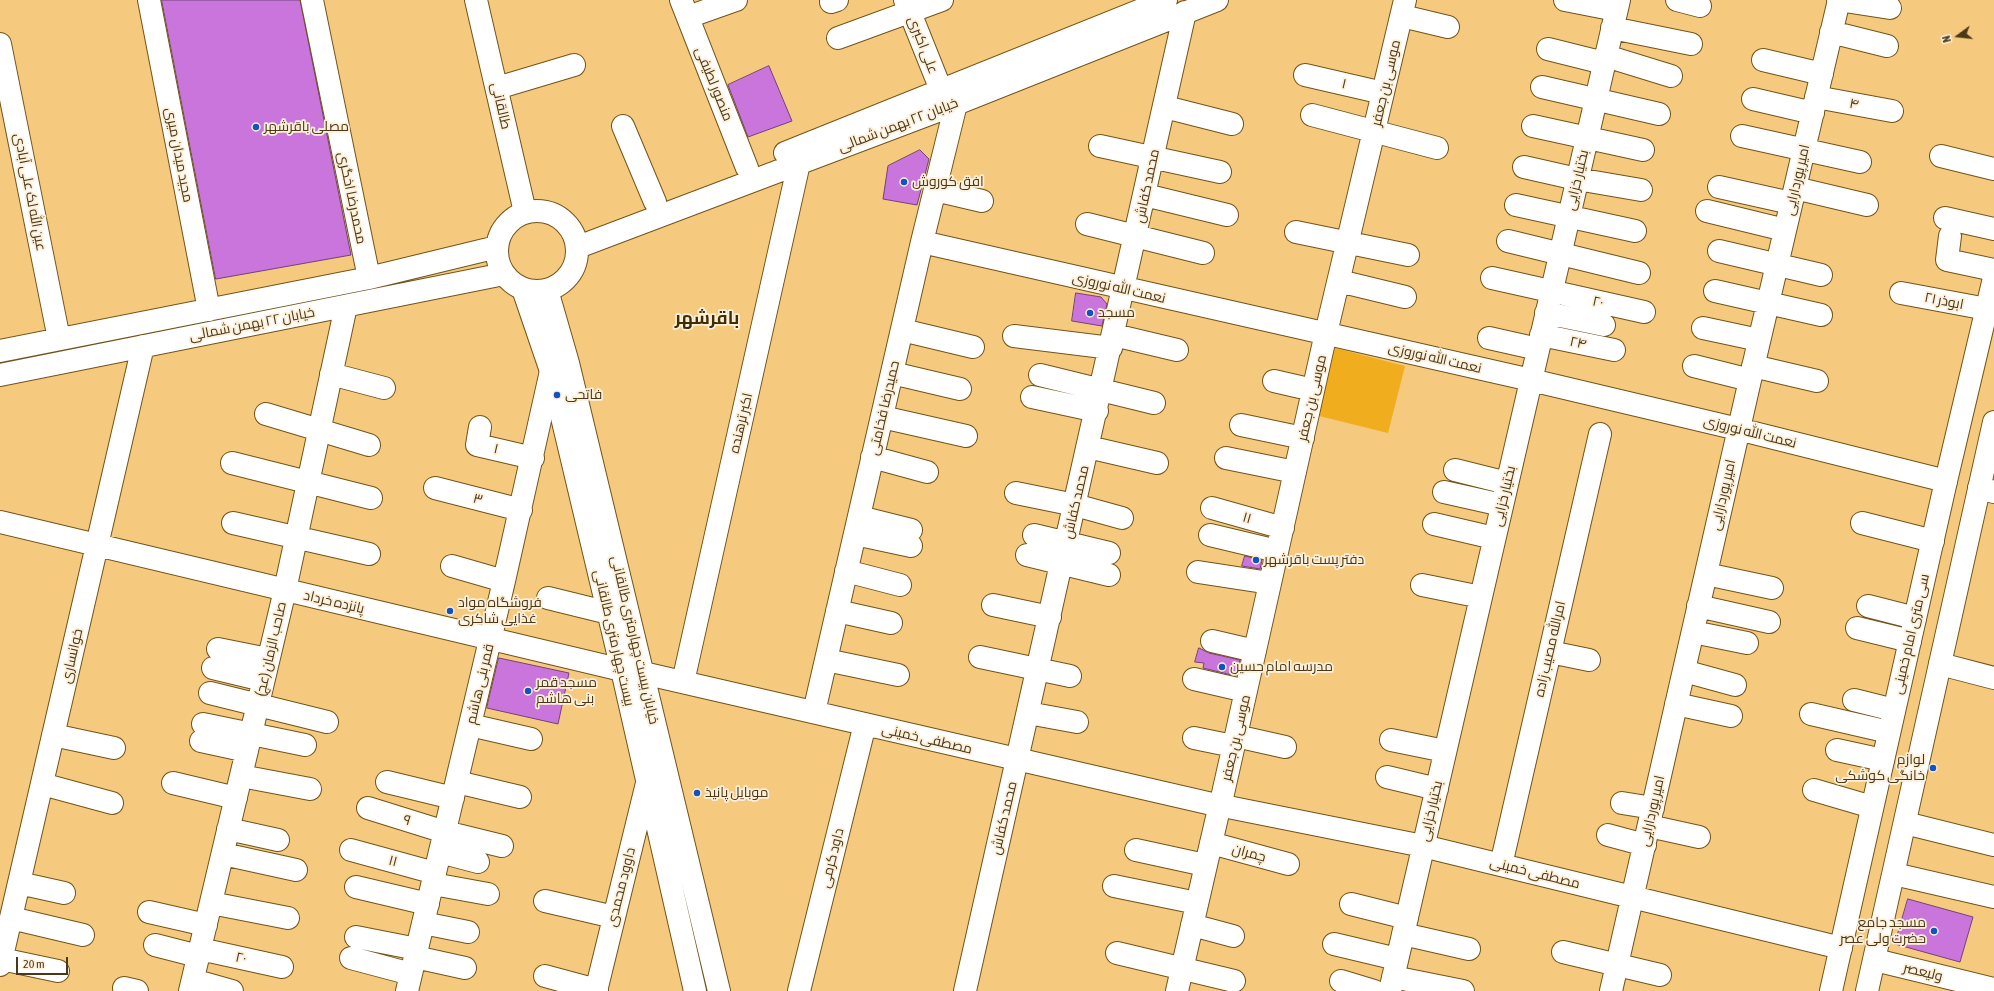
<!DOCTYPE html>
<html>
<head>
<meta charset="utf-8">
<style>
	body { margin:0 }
	#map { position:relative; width:1994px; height:991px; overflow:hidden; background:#f5c97e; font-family:"Asap Condensed",sans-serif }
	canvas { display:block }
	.north { position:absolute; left:1938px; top:16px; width:40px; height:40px; -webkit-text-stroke:3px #fdf0da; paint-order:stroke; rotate:255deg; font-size:11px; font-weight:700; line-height:16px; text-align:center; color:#4a3818 }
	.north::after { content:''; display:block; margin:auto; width:14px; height:18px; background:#4a3818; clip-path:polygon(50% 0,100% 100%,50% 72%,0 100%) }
	.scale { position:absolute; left:16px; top:957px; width:52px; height:18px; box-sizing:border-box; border:2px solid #4a3818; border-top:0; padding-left:5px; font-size:12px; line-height:14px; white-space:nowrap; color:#4a3818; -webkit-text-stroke:3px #fdf0da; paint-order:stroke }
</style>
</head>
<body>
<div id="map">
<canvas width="1994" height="991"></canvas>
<div class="north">N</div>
<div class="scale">20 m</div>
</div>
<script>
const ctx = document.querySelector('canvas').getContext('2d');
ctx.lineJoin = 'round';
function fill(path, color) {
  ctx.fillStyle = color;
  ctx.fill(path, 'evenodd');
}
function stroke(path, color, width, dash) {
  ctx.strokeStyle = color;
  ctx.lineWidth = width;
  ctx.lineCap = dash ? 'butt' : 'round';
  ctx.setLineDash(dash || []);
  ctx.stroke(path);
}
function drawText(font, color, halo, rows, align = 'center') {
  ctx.font = font + ' "Asap Condensed",Cairo,sans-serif';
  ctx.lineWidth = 3.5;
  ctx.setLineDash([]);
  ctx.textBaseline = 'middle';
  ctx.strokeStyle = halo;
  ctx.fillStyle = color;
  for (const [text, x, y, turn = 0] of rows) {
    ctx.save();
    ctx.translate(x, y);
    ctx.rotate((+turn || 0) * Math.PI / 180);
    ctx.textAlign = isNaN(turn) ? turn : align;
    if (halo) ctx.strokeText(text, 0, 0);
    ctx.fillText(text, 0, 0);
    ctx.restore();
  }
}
fill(new Path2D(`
	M1331 347 1405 366 1388 433 1315 415Z`), '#f0ae1e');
const building = new Path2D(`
	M162 0H300L351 255 216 279Z
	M769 66 792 121 748 137 728 85Z
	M920 150 929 159 917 205 883 199 888 166Z
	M1076 293 1101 297 1107 304 1102 326 1072 321Z
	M1245 556 1262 560 1260 569 1242 566Z
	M1199 648 1209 653 1240 660 1236 676 1203 668 1204 663 1195 662Z
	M499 658 569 673 558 724 487 708Z
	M1908 899 1973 917 1960 962 1895 944Z`);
fill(building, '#c975dc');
stroke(building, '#71417b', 1);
const minor = new Path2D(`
	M149 0 209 310
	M312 0 369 278
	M476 0 525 212
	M681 0 747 168
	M905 0 941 90
	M1565 0 1616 10
	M1677 0 1700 6
	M1838 0 1890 8
	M831 2 837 0
	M1402 16 1448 27
	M688 17 736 0
	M1612 28 1691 44
	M1831 32 1887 46
	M838 38 942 0
	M0 44 59 339
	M1548 49 1604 63
	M1606 56 1671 76
	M1763 60 1822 74
	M1305 75 1383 93
	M1542 87 1659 114
	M497 88 574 65
	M1816 97 1892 111
	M1753 99 1813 113
	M1165 107 1232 124
	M1312 115 1437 148
	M623 126 655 202
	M1533 126 1643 150
	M1742 136 1860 162
	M1100 146 1220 172
	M785 153 1166 0
	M1941 156 1994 169
	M1524 167 1577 179 1641 190
	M1719 187 1791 203
	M1795 188 1867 205
	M935 190 982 201
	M1145 195 1227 215
	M1516 205 1635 231
	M497 251a40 40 0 1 1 80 0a40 40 0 1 1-80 0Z
	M1707 211 1785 230
	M1945 218 1994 229
	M1087 224 1203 253
	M1296 232 1408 255
	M1950 236 1947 260 1994 270
	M1508 241 1639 273
	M922 242 1531 380 1738 429 1946 481
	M578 247 956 104 1217 0
	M1719 251 1821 275
	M1492 278 1644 312
	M1339 281 1405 297
	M1715 291 1821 315
	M1901 293 1987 309
	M1546 313 1604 325
	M1703 328 1759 340
	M902 330 973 347
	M1114 335 1177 350
	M1541 335 1614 350
	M1014 336 1111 348
	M1489 338 1538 349
	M0 351 369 278 497 247
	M1694 366 1750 380
	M1753 366 1817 381
	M892 373 960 389
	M331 374 384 388
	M0 375 504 274
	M1040 375 1154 403
	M1274 381 1313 390
	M1032 397 1097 411
	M266 414 369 445
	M882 417 966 436
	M1241 425 1303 438
	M480 427 477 445 533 458
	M1088 447 1157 463
	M872 457 927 472
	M1226 458 1295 472
	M232 463 371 498
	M1455 470 1507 483
	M435 488 521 510
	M1979 488 1994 492
	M1444 492 1502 505
	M1016 493 1075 505 1122 518
	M1212 508 1283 528
	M859 517 911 530
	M0 522 622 670
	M233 523 369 554
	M1862 523 1933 541
	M1434 524 1494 538
	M855 534 911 546
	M1034 535 1109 553
	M1210 535 1277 551
	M1027 555 1109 575
	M452 566 504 581
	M846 571 900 585
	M1198 572 1270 583
	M1706 574 1772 588
	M1422 585 1481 597
	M548 598 609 613
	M993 605 1050 617
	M1698 606 1769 622
	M1868 606 1915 618
	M837 611 891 623
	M1857 628 1910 641
	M1693 632 1747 643
	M1212 641 1255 651
	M218 649 268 659
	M1550 652 1589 660
	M980 657 1070 676
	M826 660 898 675
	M1940 664 1994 678
	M213 668 263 680
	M1684 671 1735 685
	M643 673 1212 804
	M1194 679 1246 691
	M683 682 799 163
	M210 693 327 722
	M1854 700 1894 710
	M1676 704 1731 716
	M814 712 922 242 956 104
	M1028 713 1077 722
	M1811 714 1889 732
	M203 724 305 745
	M470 725 531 739
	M53 735 114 748
	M1236 736 1285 747
	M1194 738 1233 746
	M1391 740 1445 751
	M201 741 247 751
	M1837 750 1883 760
	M241 776 310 789
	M1387 777 1437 789
	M387 782 453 798
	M457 782 520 797
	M173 783 236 798
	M42 784 112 803
	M1814 790 1872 807
	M1222 798 1326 333 1405 0
	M1622 803 1653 808
	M1228 807 1423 846 1841 948
	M368 808 445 832 502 846
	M1905 823 1994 845
	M1649 826 1699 837
	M228 829 278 840
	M1608 835 1645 845
	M1211 843 1288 864
	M351 850 435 873
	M1136 850 1205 865
	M440 852 478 862
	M223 854 296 870
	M1501 865 1600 434
	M1894 874 1994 897
	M19 883 64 893
	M433 884 488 894
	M1114 886 1197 903
	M356 887 428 904
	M545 901 614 917
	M211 903 288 918
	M1351 904 1407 918
	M149 912 206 925
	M11 918 83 935
	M423 923 468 932
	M1192 925 1233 936
	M1403 934 1469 949
	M356 937 417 949
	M1334 944 1397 959
	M155 945 198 956
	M200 949 282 967
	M1563 952 1660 975
	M1117 953 1234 981
	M415 957 465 968
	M351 958 411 974
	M1 959 58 971
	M1875 960 1994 989
	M0 965 143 346
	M545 976 597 990
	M1393 977 1463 991
	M193 980 232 991
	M1341 981 1374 991
	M124 988 137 991
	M190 991 285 590 346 306
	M407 991 504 581 551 371 555 369
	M596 991 647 783
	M799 991 865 724
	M965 991 1185 12
	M1177 991 1218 813
	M1390 991 1619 0
	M1611 991 1750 380 1839 0`);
const major = new Path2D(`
	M523 289 551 371 622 670 695 991
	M547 290 568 363 719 991
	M1831 991 1946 481 1994 278
	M1867 991 1994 422`);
stroke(minor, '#735418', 24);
stroke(major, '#735418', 24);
stroke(minor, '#fff', 22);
stroke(major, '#fff', 22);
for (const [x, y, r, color] of [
	[256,127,4,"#1254bf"],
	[904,182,4,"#1254bf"],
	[1090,313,4,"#1254bf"],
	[557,395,4,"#1254bf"],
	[1256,560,4,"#1254bf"],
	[450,611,4,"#1254bf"],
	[1222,667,4,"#1254bf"],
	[528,691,4,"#1254bf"],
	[1933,768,4,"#1254bf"],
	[697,793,4,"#1254bf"],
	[1934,931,4,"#1254bf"]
]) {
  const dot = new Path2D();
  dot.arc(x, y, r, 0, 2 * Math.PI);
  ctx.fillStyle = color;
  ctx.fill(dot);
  stroke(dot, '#fdf0da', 1.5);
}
drawText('14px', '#4a3818', '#fdf0da', [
	["علی اکبری",923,45,69],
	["موسی بن جعفر",1386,83,-77],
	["منصور لطیفی",714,84,68],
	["۱",1344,84,13],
	["۴",1854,104,10],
	["طالقانی",501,106,77],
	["خیابان ۲۲ بهمن شمالی",898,125,-21],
	["مجید میدان میری",179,155,79],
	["بختیار خزایی",1577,180,-77],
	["امیر پوردارایی",1797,180,-77],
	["محمد کفاش",1147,186,-78],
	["عین الله لک علی آبادی",30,192,79],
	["محمدرضا اخگری",352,198,78],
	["نعمت الله نوروزی",1119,288,13],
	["ابوذر ۲۱",1944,301,11],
	["۲۰",1598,302,12],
	["خیابان ۲۲ بهمن شمالی",252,324,-11],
	["۲۴",1578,343,12],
	["نعمت الله نوروزی",1435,358,13],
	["موسی بن جعفر",1312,398,-77],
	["حمیدرضا فخامتی",884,408,-77],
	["اکبر ترهنده",741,423,-77],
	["نعمت الله نوروزی",1750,432,14],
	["۱",496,449,13],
	["امیر پوردارایی",1723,495,-77],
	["بختیار خزایی",1504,496,-77],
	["۳",478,499,14],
	["محمد کفاش",1076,502,-77],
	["۱۱",1247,518,16],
	["پانزده خرداد",334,602,13],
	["سی متری امام خمینی",1911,634,-77],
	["بیست چهار متری طالقانی",614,638,77],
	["خیابان بیست چهارمتری طالقانی",635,640,77],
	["صاحب الزمان (عج)",271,649,-77],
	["امرالله مصیب زاده",1550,649,-77],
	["خوانساری",72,656,-77],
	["قمر بنی هاشم",480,684,-77],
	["موسی بن جعفر",1236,738,-77],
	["مصطفی خمینی",927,739,13],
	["بختیار خزایی",1431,811,-77],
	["امیر پوردارایی",1652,811,-77],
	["محمد کفاش",1004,818,-77],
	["۹",407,820,17],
	["چمران",1249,853,15],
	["داود کرمی",832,858,-76],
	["۱۱",393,861,15],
	["مصطفی خمینی",1535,873,14],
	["داوود محمدی",621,887,-76],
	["۲۰",241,958,12],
	["وليعصر",1923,972,14]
]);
drawText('14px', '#4a3818', '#fdf0da', [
	["مصلی باقرشهر",264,127],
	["افق کوروش",912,182],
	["مسجد",1098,313],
	["فاتحی",565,395],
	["دفتر پست باقرشهر",1264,560],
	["فروشگاه مواد",458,603],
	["غذایی شاکری",458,619],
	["مدرسه امام حسین",1230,667],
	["مسجد قمر",536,683],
	["بنی هاشم",536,699],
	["لوازم",1925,760,"right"],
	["خانگی کوشکی",1925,776,"right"],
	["موبایل پانیذ",705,793],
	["مسجد جامع",1926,923,"right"],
	["حضرت ولی عصر",1926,939,"right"]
], 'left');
drawText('bold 18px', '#422d02', '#fdf0da', [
	["باقرشهر",707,318]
]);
</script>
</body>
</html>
